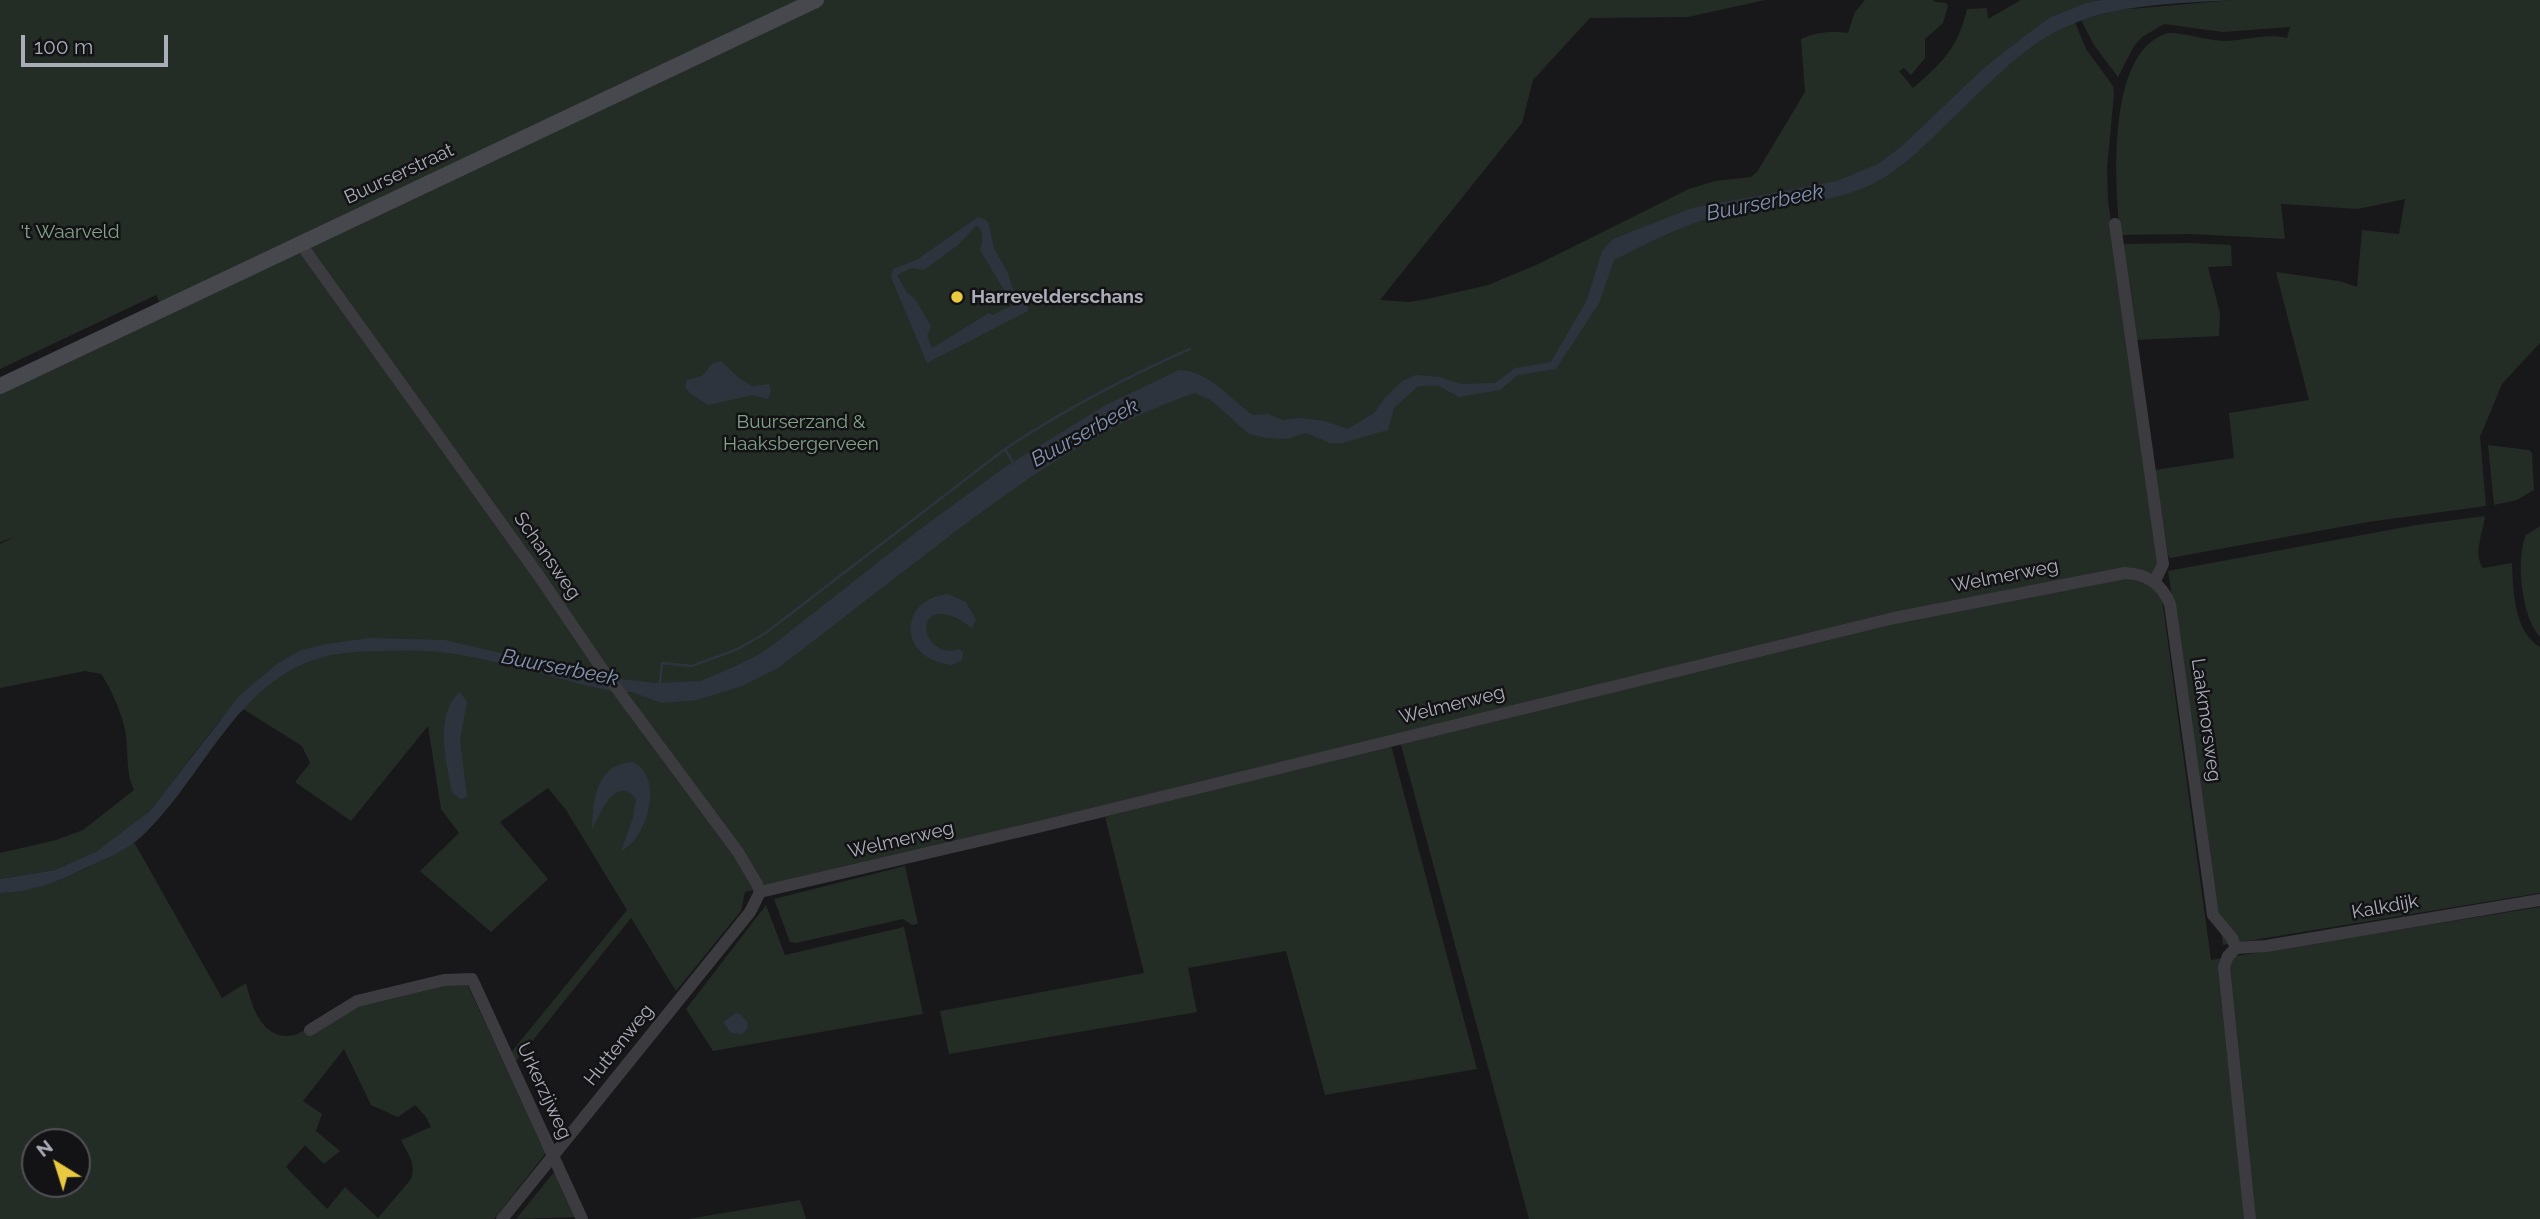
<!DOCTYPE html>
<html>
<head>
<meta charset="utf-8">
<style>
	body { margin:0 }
	#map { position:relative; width:2540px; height:1219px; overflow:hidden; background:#18181a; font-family:Raleway,sans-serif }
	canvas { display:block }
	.north { position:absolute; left:21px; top:1128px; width:70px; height:70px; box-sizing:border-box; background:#131315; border:2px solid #505157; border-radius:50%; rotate:322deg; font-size:19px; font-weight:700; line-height:28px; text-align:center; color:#abadb9 }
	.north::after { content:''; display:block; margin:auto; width:24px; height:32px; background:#e9c940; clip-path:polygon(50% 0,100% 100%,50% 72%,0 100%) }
	.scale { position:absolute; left:21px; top:35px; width:147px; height:32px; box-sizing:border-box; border:4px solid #abadb9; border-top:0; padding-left:9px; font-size:21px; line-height:24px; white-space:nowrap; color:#abadb9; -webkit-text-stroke:5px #131315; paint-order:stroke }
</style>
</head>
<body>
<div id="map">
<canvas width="2540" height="1219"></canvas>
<div class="north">N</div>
<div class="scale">100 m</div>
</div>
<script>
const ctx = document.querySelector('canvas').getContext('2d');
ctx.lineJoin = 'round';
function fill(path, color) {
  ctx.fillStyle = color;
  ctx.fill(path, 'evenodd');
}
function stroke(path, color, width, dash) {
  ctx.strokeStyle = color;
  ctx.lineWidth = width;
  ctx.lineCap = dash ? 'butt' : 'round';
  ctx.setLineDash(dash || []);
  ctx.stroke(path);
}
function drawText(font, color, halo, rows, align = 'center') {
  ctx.font = font + ' Raleway,sans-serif';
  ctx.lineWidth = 5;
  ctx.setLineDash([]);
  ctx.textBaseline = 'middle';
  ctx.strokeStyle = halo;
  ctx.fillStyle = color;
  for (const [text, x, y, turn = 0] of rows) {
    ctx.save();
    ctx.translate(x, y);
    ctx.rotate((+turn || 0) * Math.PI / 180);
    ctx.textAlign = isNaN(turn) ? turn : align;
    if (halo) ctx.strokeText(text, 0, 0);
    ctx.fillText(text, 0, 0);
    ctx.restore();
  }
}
fill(new Path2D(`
	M0 0H1765L1688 17 1590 18 1533 80 1522 123 1380 300 1409 302 1427 299 1488 285 1536 265 1689 189 1715 181 1751 177 1757 172 1805 92 1801 39C1817 32 1831 31 1848 33L1855 12 1865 0H1933L1935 2 1946 3 1948 6 1943 23 1925 39V58L1911 75 1904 68 1899 71 1913 88C1942 63 1958 48 1967 9L1987 8 1988 19 2021 0H2102L2070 10 2086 49 2113 86 2114 94 2107 168 2108 200 2211 960 2540 907V1219H1529L1398 734 745 892 741 911 676 991 631 918 513 1065 509 1055 627 910 566 810 548 788 500 822 548 879 491 932 420 871 459 833 441 809 428 726 351 821 295 782 310 763 302 746 243 709 220 720 149 812 131 827 97 851 55 870 0 879V853L56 840 83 830 134 790C125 772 129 750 125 730 121 712 112 690 101 674L85 671 0 688V544L15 537 0 542V393L166 314 156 295 0 369Z
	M2233 0H2540V343L2502 384 2480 437 2486 506 2368 522 2170 558 2168 555 2155 470 2234 458 2229 413 2309 400 2276 272 2339 281 2357 287 2362 230 2399 234 2405 199 2358 209 2281 204 2285 239 2191 234 2120 235C2115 184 2106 55 2165 34 2174 30 2209 41 2223 41 2244 41 2266 33 2287 38L2290 27 2223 32 2164 24 2142 37 2134 46 2118 77 2094 45 2081 20 2118 10Z
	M2190 243 2231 245 2232 266 2208 267 2220 313 2219 336 2136 340 2121 244Z
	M2488 445 2529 450 2532 453 2534 490 2517 500 2494 505Z
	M2485 516C2483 532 2473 554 2483 568L2512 563C2513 590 2514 632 2540 647V893L2223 945 2199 771 2168 571 2416 525Z
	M2540 526V637C2522 618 2515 559 2526 535Z
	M1391 745 1477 1069 1325 1095 1286 951 1188 968 1197 1012 949 1054 940 1011 1144 973 1105 817Z
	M134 842 222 998 246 983C251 1002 258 1029 279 1035 301 1041 314 1020 330 1011 366 989 424 988 466 982L546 1153 494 1219H0V893C45 891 96 866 134 842ZM344 1049 371 1105 398 1117 415 1105 426 1117 431 1127 401 1140C407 1154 417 1163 411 1179L378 1218 345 1187 327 1209 286 1167 305 1145 324 1164 340 1151 316 1131 322 1114 303 1101ZM35 1142H77V1184H35Z
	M905 866 918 924 912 925 903 919 796 943 790 942 774 899Z
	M766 905 785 955 904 927 923 1014 713 1051 686 1009Z
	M555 1171 577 1217 516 1219Z
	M800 1200 806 1219H688Z`), '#242c26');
fill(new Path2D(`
	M2102 0H2233C2171 4 2104 3 2048 36 2017 54 1986 86 1960 111 1930 139 1900 174 1861 189 1820 205 1774 205 1731 213 1689 221 1652 241 1614 260L1599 303 1556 369 1518 375 1500 390 1459 397 1439 386H1418L1394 408 1388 430 1342 443H1330L1306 433 1286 439 1267 438 1249 434 1211 400 1195 393C1099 425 1019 483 939 544 885 585 832 627 778 668L742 686 697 700 661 703 632 692H616C563 681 510 663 456 654 432 650 406 650 381 651 362 651 342 652 323 657 236 680 203 780 141 837 125 851 105 859 86 868 58 882 31 892 0 893V879L55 870 97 851 149 812 240 695 277 664 299 651 326 644 370 638 445 640 604 677 655 683 701 681 729 669 760 654 783 637 918 531 1002 469 1106 405 1179 370C1210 371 1229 399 1253 415L1268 414 1283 420 1300 418 1324 421 1348 429 1374 413 1385 398 1402 381 1416 375 1439 377 1461 384 1495 383 1515 368 1551 362 1587 300 1602 251 1613 239 1692 208 1837 181 1878 164 1902 146 1984 68 2030 32 2051 17 2087 3Z
	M978 217 986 220 989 224 994 249 1007 271 1013 289 1028 306V311L927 363 891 277 893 269 918 259ZM977 225C984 232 983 242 980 250L1013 305 993 315 989 313 932 348 927 336 931 326 915 299 907 293 897 275 911 268 924 270 958 245Z
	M721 361 740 379 752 386 769 384 771 391 768 399 752 395 708 405 691 394 685 387 687 380 702 376 713 363Z
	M948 594 966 602 976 620 972 628C965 623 958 617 948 615 912 605 924 661 960 649L963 653 962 660 952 665C897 659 898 599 948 594Z
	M460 692 467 702 460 740 467 797 461 799 452 793C447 763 433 715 460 692Z
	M632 762C665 775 648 839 621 851L633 818 636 799C615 773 600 815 592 829 593 801 596 764 632 762Z
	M736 1013 740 1014 748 1023 747 1029 742 1034 731 1033 723 1022Z`), '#2e343d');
stroke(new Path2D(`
	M1014 464 1005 449C1064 410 1126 377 1190 349
	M660 683 662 663 692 666 738 649 767 632 1005 449`), '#2e343d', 2.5);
stroke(new Path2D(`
	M2115 224 2163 564 2155 581
	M300 243 539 576 600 666 738 852 757 884 760 892
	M760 892 1034 828 1894 618 2125 573C2147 574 2161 583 2170 604L2213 915 2232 938 2236 948
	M2236 948 2266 946 2540 900
	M2236 948 2228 956 2224 967 2250 1219
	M310 1030 357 1001 444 980 472 979 582 1219
	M502 1219 750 912 760 892`), '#3b3b40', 12);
stroke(new Path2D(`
	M0 386 816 0`), '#47484e', 16);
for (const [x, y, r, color] of [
	[957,297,7,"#e9c940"]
]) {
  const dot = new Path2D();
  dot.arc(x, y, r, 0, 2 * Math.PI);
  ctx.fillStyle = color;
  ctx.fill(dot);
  stroke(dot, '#131315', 2.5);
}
drawText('19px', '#abadb9', '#131315', [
	["Buurserstraat",399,174,-25],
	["Schansweg",547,556,55],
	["Welmerweg",2005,576,-11],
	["Welmerweg",1452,705,-14],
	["Laakmorsweg",2206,720,82],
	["Welmerweg",901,840,-13],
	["Kalkdijk",2385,907,-10],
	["Huttenweg",619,1045,-51],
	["Urkerzijweg",544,1091,65]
]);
drawText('19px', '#83a389', '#131315', [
	["'t Waarveld",70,232],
	["Buurserzand &",801,422],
	["Haaksbergerveen",801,444]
]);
drawText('bold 19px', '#abadb9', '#131315', [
	["Harrevelderschans",971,297]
], 'left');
drawText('italic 21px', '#8395b2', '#131315', [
	["Buurserbeek",1765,203,-11],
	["Buurserbeek",1085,433,-29],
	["Buurserbeek",560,668,11]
]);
</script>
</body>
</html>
